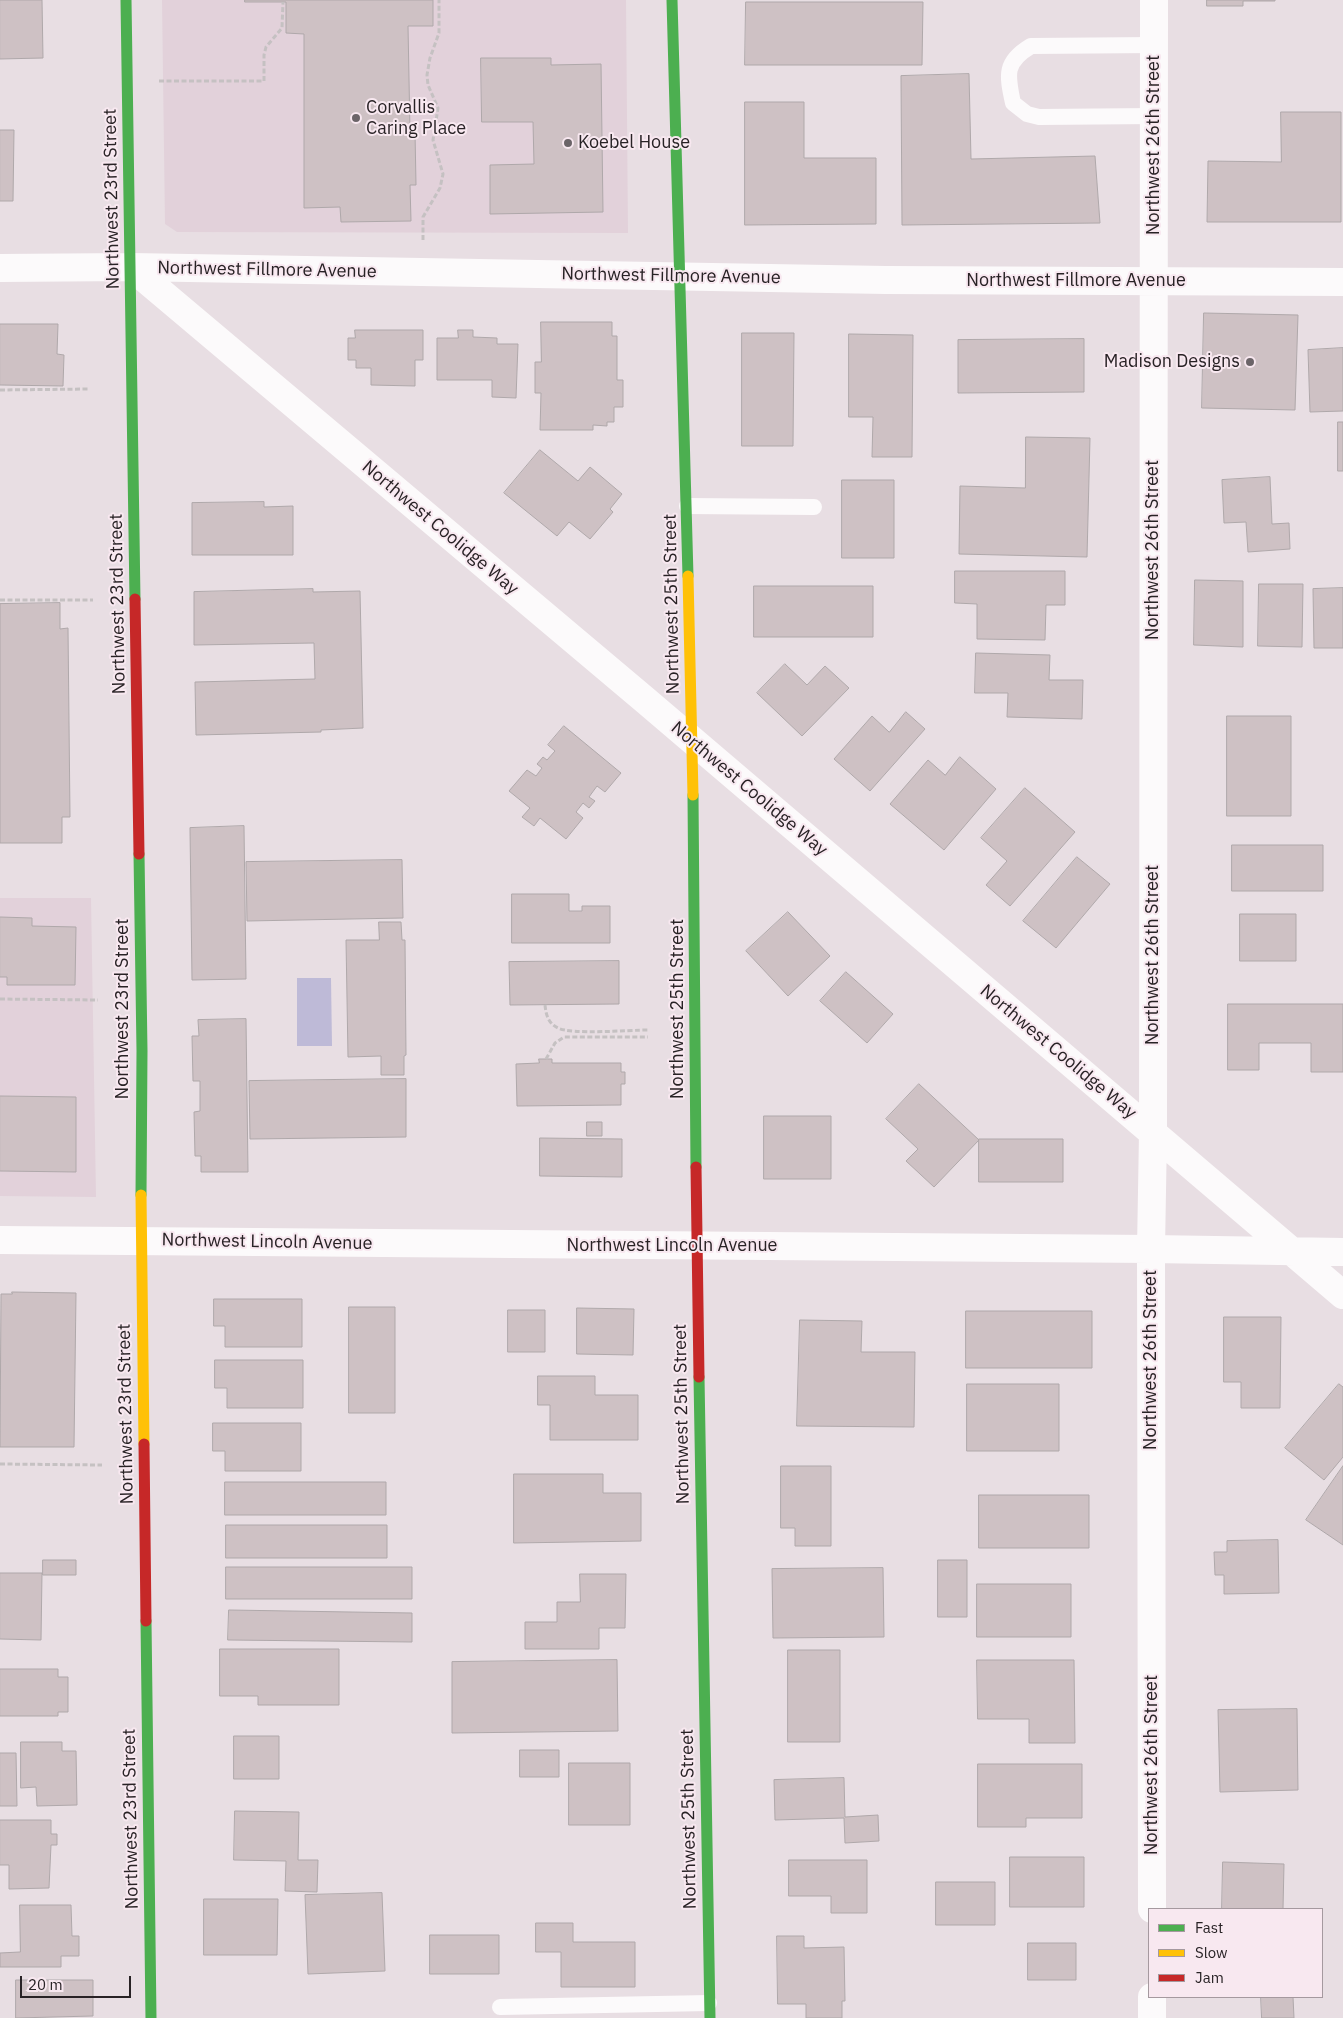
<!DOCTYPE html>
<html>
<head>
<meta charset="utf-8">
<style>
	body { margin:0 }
	#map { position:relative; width:1343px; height:2018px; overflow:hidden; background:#e8dee3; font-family:"IBM Plex Sans",sans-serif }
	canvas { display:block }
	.legend { position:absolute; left:1148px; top:1908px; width:175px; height:90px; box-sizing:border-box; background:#f8e8f0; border:1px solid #a5999f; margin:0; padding:6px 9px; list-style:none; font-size:15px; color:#282225 }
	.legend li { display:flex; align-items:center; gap:10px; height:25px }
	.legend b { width:25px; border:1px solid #a5999f }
	.scale { position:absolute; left:20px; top:1976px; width:111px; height:22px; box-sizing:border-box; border:2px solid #282225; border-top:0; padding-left:6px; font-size:15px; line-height:18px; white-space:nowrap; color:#282225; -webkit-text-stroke:4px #f8e8f0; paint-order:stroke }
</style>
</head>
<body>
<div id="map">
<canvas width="1343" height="2018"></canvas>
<ul class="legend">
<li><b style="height:6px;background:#4caf50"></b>Fast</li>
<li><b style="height:6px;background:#ffc107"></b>Slow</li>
<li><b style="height:6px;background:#c62828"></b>Jam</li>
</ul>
<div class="scale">20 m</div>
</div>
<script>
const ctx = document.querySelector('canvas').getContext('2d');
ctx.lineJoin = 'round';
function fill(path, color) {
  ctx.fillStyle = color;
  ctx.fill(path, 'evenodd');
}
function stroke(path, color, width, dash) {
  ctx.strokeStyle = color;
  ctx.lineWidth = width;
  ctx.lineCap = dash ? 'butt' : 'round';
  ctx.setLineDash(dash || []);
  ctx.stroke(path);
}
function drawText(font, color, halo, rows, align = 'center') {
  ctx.font = font + ' "IBM Plex Sans",sans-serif';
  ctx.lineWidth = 4;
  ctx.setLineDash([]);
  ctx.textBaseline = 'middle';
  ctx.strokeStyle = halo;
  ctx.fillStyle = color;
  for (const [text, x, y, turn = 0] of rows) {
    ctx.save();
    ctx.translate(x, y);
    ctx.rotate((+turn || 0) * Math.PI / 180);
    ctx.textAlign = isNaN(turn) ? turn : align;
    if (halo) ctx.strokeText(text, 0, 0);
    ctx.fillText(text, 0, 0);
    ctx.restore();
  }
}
fill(new Path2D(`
	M162 0H626L628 233 177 232 165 224Z
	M0 898H91L96 1197 0 1196Z`), '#e2d1da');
fill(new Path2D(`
	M297 978H331L332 1046H297Z`), '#bebad7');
const building = new Path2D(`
	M0 0H42L43 58 0 59Z
	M245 0H433V26H408L410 132H415L416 185H410L411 221 341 222 340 207 304 208V34L286 33V2H245Z
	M1207 0H1275V1H1243V6H1207Z
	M746 2H923L922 65H745Z
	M481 58H551V65L601 64 603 212 490 214V165L534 164 533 122H482Z
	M969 74 971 159 1095 156 1100 223 902 225 901 76Z
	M745 102H804V158H876V224L745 225Z
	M1281 112H1341V222H1207L1208 161 1281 162Z
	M0 130H14L13 201H0Z
	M1204 313 1298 315 1295 410 1202 408Z
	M541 322H612V336H617V380H623V407H614V422H607V426L593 425V430H540L541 393H535V362H541Z
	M0 324H58L57 354 64 355 63 386 0 385Z
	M355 330H423V360H415V386L371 385V368H356V360H348V338H355Z
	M458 330H473V337L497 338V344H518L516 398 492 397V380H437V338H458Z
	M742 333H794L793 446H742Z
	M849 334 913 335 912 457H872L873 417H849Z
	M1084 339V392L958 393V340Z
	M1343 348V411L1310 412 1308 350Z
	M1338 422H1343V471H1338Z
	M1026 437 1090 438 1087 557 959 554 960 486 1025 488Z
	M540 450 578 481 590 467 622 494 610 509 613 512 590 539 569 522 557 536 504 493Z
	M1270 477 1272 524 1289 523 1290 549 1248 552 1246 522 1224 523 1222 480Z
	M842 480H894V558H842Z
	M264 502V507L293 506V555H192V503Z
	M955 571H1065V605H1046L1045 640 977 639V604L955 603Z
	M1195 580 1243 581V647L1194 645Z
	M1259 584H1303L1302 647 1258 646Z
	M754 586H873V637H754Z
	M1343 588V648H1314L1313 589Z
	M313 589V592L360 591 363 728 321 730V732L196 735 195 682 315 679 314 643 194 645V592Z
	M60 603V629L68 628 70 817H62V843H0V604Z
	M976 653 1050 655 1049 680H1083L1082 719 1007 717 1008 693H975Z
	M785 664 807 685 825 666 849 688 802 736 757 693Z
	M906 712 925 729 870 791 834 759 872 716 889 732Z
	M1227 716H1291V816H1227Z
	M564 726 621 773 605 792 597 786 589 797 595 801 589 808 583 803 576 812 583 818 566 839 540 818 534 826 522 817 530 808 509 791 527 770 536 776 542 768 537 764 543 757 547 760 555 751 548 745Z
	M960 757 996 789 944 850 890 804 928 760 945 775Z
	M1025 788 1075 832 1010 906 986 885 1007 861 981 838Z
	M244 826 246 979 192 980 190 828Z
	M1232 845H1323V891H1232Z
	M1077 857 1110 884 1056 948 1023 921Z
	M402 860 403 918 247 921 246 862Z
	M512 894H569V911H582V906H610V943H512Z
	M788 912 830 956 788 996 746 951Z
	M1240 914H1296V961H1240Z
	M0 917 32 918V926L76 927 75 985H7V977H0Z
	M379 922H401L402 940H405L406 1055 404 1056V1075H381V1056L348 1057 346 940H379Z
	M619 961V1004L510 1005 509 962Z
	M846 972 893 1014 867 1043 820 1001Z
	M1228 1004H1343V1072H1311V1043H1259V1070H1228Z
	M246 1019 248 1172H201V1156H195L194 1112 200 1111V1081H193L192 1036H199L198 1020Z
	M539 1059H552V1063H621V1072H625V1084H621V1105L517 1106 516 1064 539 1063Z
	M406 1079V1137L250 1139 249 1081Z
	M919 1084 979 1140 934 1187 906 1161 918 1149 886 1119Z
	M0 1096 76 1097V1172L0 1171Z
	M764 1116H831V1179H764Z
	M587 1122H602V1136H587Z
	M540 1138 622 1139V1177L540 1176Z
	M979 1139H1063V1182H979Z
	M12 1292 76 1293 74 1447H0L1 1294H12Z
	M214 1299H302V1347H225V1326H214Z
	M349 1307H395V1413H349Z
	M577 1308 634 1309 633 1355 577 1354Z
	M508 1310H545V1352H508Z
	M966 1311H1092V1368H966Z
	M1224 1317H1281L1280 1408H1241V1382H1224Z
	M800 1320 862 1321 861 1352H915L914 1427 797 1426Z
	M215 1360H303V1408H227V1388H215Z
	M538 1376H595V1395H638V1440H550V1405H538Z
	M967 1384H1059V1451H967Z
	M1339 1384 1343 1387V1457L1324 1480 1285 1448Z
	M213 1423H301V1471H225V1451H213Z
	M781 1466H831V1546H795V1528H781Z
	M1343 1466V1545L1306 1520Z
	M514 1474H603V1493H641V1541L514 1543Z
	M225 1482H386V1515H225Z
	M979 1495H1089V1548H979Z
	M226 1525H387V1558H226Z
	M1278 1540 1279 1593 1224 1594V1575H1215L1214 1552H1227V1541Z
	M43 1560H76V1575H43Z
	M938 1560H967V1617H938Z
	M226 1567H412V1599H226Z
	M883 1568 884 1637 773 1638 772 1569Z
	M0 1573H42L41 1640 0 1639Z
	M580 1574H626L625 1628H599V1649H525V1622H557V1602H580Z
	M977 1584H1071V1637H977Z
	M229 1610 412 1613V1642L228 1640Z
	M220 1649H339V1705H258V1696H220Z
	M788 1650H840V1742H788Z
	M617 1660 618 1731 452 1733V1662Z
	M977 1660H1074L1075 1743H1029V1719H978Z
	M0 1669H58V1677H68V1712H58V1716H0Z
	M1297 1709 1298 1790 1220 1792 1218 1710Z
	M234 1736H279V1779H234Z
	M21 1742H62V1751H76L77 1805 37 1806 36 1787 21 1788Z
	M520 1750H559V1777H520Z
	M0 1753H16L17 1806H0Z
	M569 1763H630V1825H569Z
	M978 1764H1082V1818H1026V1827H978Z
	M844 1778 845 1817 878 1815 879 1841 845 1843 844 1818 775 1820 774 1780Z
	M235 1811 299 1812 298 1860H318L317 1892 285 1891 286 1861 234 1860Z
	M0 1820H51V1834H57V1845H51L49 1888 9 1889V1865H0Z
	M1010 1857H1084V1907H1010Z
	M789 1860H867V1913H831V1896H789Z
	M1223 1862 1284 1864 1283 1909H1222Z
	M936 1882H995V1925H936Z
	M382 1893 385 1971 308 1974 305 1895Z
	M204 1899H278L277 1955H204Z
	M20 1905H71L72 1936H79V1956H61V1967H0V1953L20 1952Z
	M536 1923H573V1942H635V1987H561V1952H536Z
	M430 1935H499V1974H430Z
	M777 1936H804V1948L844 1947 845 2001H842V2018H806V2004H778Z
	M1028 1943H1076V1980H1028Z
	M16 1980H93V2016L16 2018Z
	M1261 1997H1293L1294 2018H1262Z`);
fill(building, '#cec1c4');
stroke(building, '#afa8aa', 1);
stroke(new Path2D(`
	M159 81H264V55L266 47 282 28 283 2
	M423 240V217L440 188 443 174 433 140 438 108 428 85 427 75 430 58 439 33V0
	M0 390 90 389
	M0 600H93
	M0 999 98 1000
	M545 1005C546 1015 548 1023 558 1028 571 1035 630 1030 648 1030
	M546 1059 555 1043 564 1037H648
	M0 1464 102 1465`), '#c5c1c2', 3, [5, 2.5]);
stroke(new Path2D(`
	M1154 116 1039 117 1027 114 1013 103C1007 75 1004 62 1031 46L1154 45
	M687 506 814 507
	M500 2007 709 2003`), '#fcfafb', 16);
stroke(new Path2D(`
	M131 267 645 700 1343 1295
	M0 268 131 267 886 280 1343 282
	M0 1240 1151 1249 1343 1252
	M1152 1909 1151 1249 1153 1133 1154 0
	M1152 1997V2018`), '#fcfafb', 28);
stroke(new Path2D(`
	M126 0 135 599
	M672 0 688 576
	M693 795 696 1167
	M139 854 142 1051 141 1195
	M699 1377 710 2018
	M146 1621 151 2018`), '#4caf50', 11);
stroke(new Path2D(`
	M688 576 693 795
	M141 1195 144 1444`), '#ffc107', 11);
stroke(new Path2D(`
	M135 599 139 854
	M696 1167 699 1377
	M144 1444 146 1621`), '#c62828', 11);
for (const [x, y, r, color] of [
	[356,118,5,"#6b6468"],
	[568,143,5,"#6b6468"],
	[1250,362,5,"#6b6468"]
]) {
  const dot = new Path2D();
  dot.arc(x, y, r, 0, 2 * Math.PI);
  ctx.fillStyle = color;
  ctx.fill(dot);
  stroke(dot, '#f8e8f0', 2);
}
drawText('18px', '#282225', '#f8e8f0', [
	["Corvallis",366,108],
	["Caring Place",366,129],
	["Koebel House",578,143],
	["Madison Designs",1240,362,"right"]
], 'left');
drawText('18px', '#282225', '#f8e8f0', [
	["Northwest 26th Street",1154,145,-90],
	["Northwest 23rd Street",112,199,-91],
	["Northwest Fillmore Avenue",267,270,1],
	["Northwest Fillmore Avenue",671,276,1],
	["Northwest Fillmore Avenue",1076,281],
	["Northwest Coolidge Way",440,528,40],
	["Northwest 26th Street",1153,550,-90],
	["Northwest 23rd Street",118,604,-91],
	["Northwest 25th Street",672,604,-91],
	["Northwest Coolidge Way",749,789,40],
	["Northwest 26th Street",1153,955,-90],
	["Northwest 23rd Street",123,1009,-90],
	["Northwest 25th Street",678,1009,-90],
	["Northwest Coolidge Way",1058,1052,40],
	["Northwest Lincoln Avenue",267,1242,1],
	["Northwest Lincoln Avenue",672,1246],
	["Northwest 26th Street",1151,1360,-90],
	["Northwest 23rd Street",126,1414,-91],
	["Northwest 25th Street",682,1414,-91],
	["Northwest 26th Street",1152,1765,-90],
	["Northwest 23rd Street",131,1819,-91],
	["Northwest 25th Street",689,1819,-91]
]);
</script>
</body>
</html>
